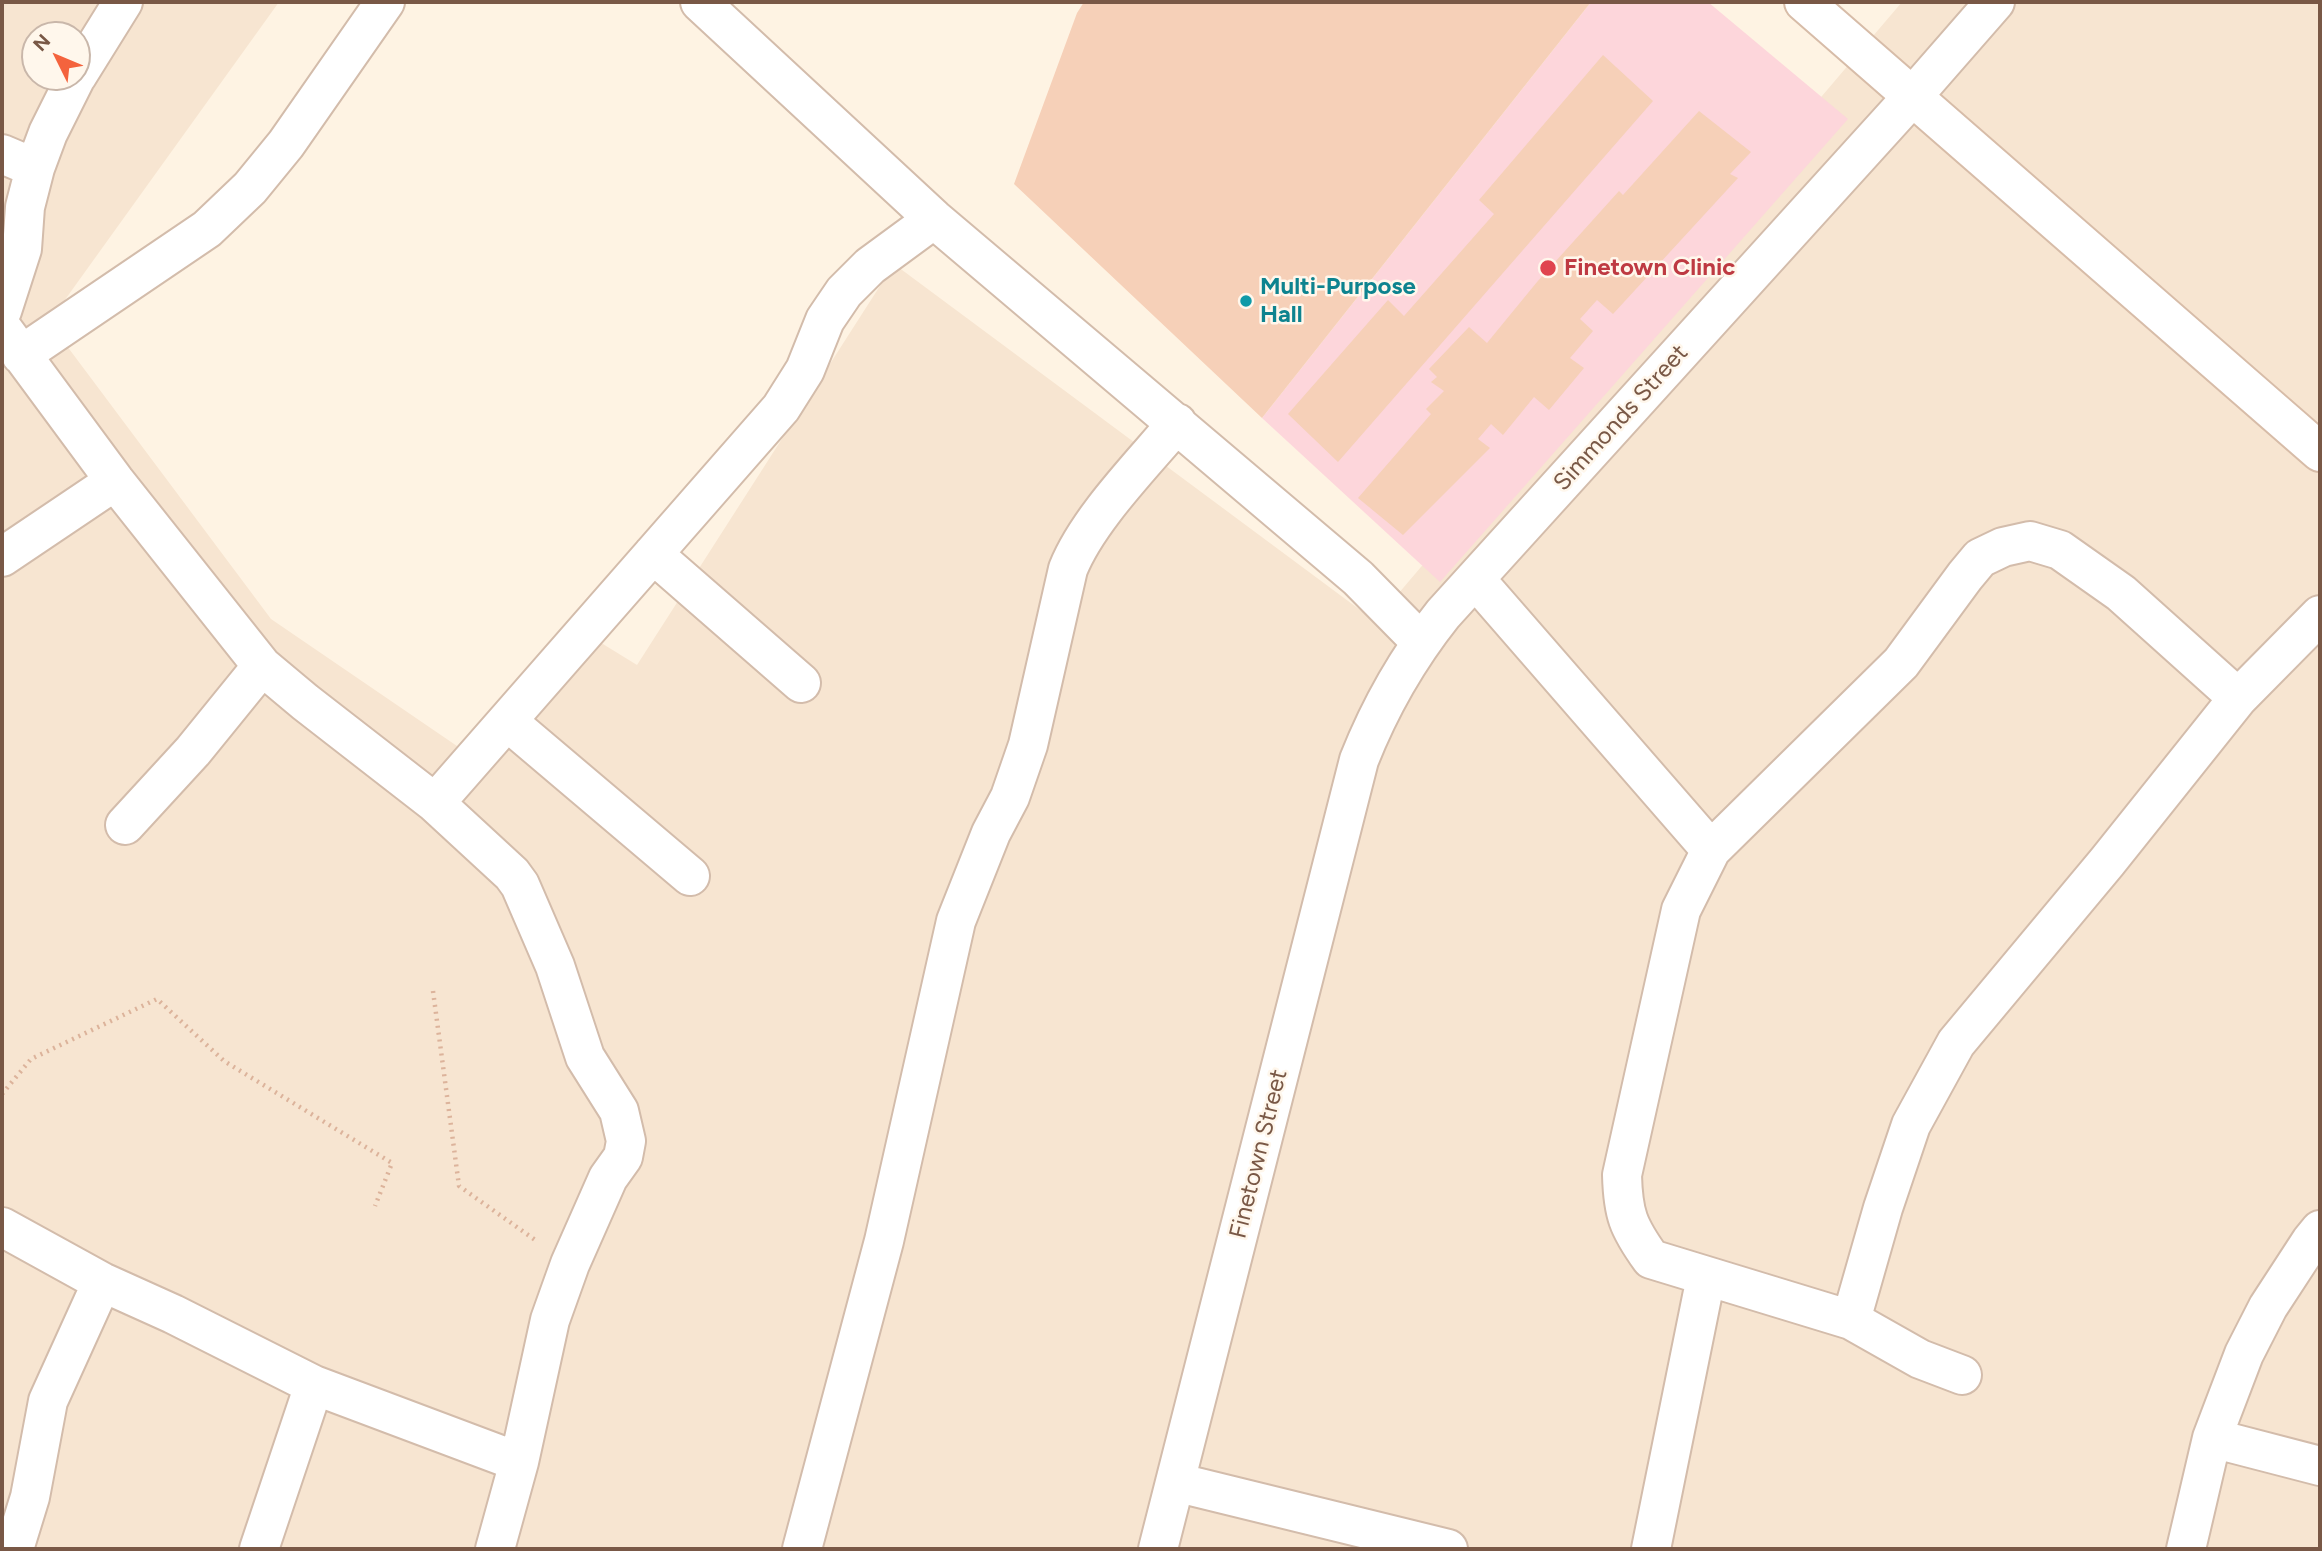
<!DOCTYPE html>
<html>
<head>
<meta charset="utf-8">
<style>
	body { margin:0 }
	#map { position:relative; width:2322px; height:1551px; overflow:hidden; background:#fef3e3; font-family:Figtree,sans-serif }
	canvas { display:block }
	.frame { position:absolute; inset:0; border:4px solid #795846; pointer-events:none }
	.north { position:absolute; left:21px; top:21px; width:70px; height:70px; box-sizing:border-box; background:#fff7ec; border:2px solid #c9b7aa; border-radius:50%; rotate:313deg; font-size:19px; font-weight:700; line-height:28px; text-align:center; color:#795846 }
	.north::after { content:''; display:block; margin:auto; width:24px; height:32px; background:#f4633d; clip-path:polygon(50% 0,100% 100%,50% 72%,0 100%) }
</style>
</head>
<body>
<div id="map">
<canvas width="2322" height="1551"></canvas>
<div class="frame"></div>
<div class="north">N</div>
</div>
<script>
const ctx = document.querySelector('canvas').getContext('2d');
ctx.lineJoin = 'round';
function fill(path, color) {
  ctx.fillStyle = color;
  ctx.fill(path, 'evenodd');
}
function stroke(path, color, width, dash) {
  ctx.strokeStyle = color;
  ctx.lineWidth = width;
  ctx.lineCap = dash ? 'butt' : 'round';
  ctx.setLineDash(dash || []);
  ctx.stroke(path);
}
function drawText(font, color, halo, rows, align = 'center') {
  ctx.font = font + ' Figtree,sans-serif';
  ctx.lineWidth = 5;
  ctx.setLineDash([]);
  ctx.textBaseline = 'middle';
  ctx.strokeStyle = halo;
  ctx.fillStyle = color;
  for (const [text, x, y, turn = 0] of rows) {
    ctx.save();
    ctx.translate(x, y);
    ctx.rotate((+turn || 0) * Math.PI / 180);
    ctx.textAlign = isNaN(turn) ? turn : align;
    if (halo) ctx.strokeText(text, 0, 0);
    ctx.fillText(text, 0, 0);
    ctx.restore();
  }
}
fill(new Path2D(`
	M2 2H279L49 322 271 619 476 759 585 633 637 665 894 264 1375 621 1902 2H2320V1549H2ZM35 35H77V77H35Z`), '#f7e5d1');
fill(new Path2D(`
	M1591 2H1708L1848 119 1440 582 1262 418Z`), '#fdd6db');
fill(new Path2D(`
	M1084 2H1591L1262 418 1014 184 1077 13Z
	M1603 55 1653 101 1338 462 1288 414 1388 300 1404 316 1494 214 1479 200Z
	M1699 111 1751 152 1730 174 1738 178 1613 314 1597 300 1580 319 1593 331 1570 358 1584 368 1549 410 1534 397 1503 435 1491 424 1478 439 1490 448 1403 535 1358 498 1431 414 1426 409 1444 391 1431 382 1437 377 1429 369 1469 327 1487 343 1537 282 1619 191 1623 195Z`), '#f6d0b8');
const street = new Path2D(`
	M700 2 934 219 1358 578 1421 642
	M77 76 123 2
	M2 154 35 168
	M2 311 22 249 25 207 35 168 48 133 76 77
	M2 328 115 481 262 666 305 702 435 803 512 874 520 885 555 966 585 1057 619 1111 626 1141 623 1157 608 1178 570 1264 550 1320 519 1462 495 1549
	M21 355 207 229 250 188 286 144 385 2
	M653 554 801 683
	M2 557 115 481
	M1476 580 1711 850 1681 910 1622 1175C1623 1214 1628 1227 1651 1259L1851 1320 1883 1208 1911 1125 1956 1043 2107 862 2238 698 2320 615
	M507 721 690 876
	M435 803 781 408 805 370 825 320 844 292 870 266 934 219
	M125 825 193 751 262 666
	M1711 850 1901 663 1965 576 1980 558 2003 547 2030 541 2060 550 2121 593 2238 698
	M2 1227 102 1282 173 1314 314 1385 519 1462
	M1851 1320 1920 1359 1962 1375
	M2212 1438 2320 1466
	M1175 1482 1448 1549
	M14 1549 30 1497 48 1401 102 1282
	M259 1549 314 1385
	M802 1549 884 1241 956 921 991 833 1010 797 1028 745 1068 569C1088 519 1142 465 1177 423
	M1158 1549 1359 760C1380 707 1408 658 1443 614L1912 97 1995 2
	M1651 1549 1706 1277
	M2186 1549 2212 1438 2244 1354 2268 1307 2311 1241 2320 1230`);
const secondary = new Path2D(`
	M1804 2 2320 452`);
stroke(street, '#d3bcab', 42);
stroke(secondary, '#d7bca8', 42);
stroke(new Path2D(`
	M433 991 459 1186 538 1242
	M2 1094 31 1059 157 999 224 1061 392 1163 375 1206`), '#dcb39b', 4.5, [2, 5]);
stroke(street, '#fff', 38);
stroke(secondary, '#fff', 38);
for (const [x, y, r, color] of [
	[1548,268,9,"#e0444e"],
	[1246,301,7,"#0f9aa8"]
]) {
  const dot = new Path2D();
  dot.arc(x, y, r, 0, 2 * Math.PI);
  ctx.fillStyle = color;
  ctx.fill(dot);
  stroke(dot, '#fff7ec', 2.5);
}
drawText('bold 24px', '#be3a42', '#fff7ec', [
	["Finetown Clinic",1564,268]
], 'left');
drawText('bold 24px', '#0d838f', '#fff7ec', [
	["Multi-Purpose",1260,287],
	["Hall",1260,315]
], 'left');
drawText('24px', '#795846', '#fff7ec', [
	["Simmonds Street",1621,418,-48],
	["Finetown Street",1259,1154,-76]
]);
</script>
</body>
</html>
